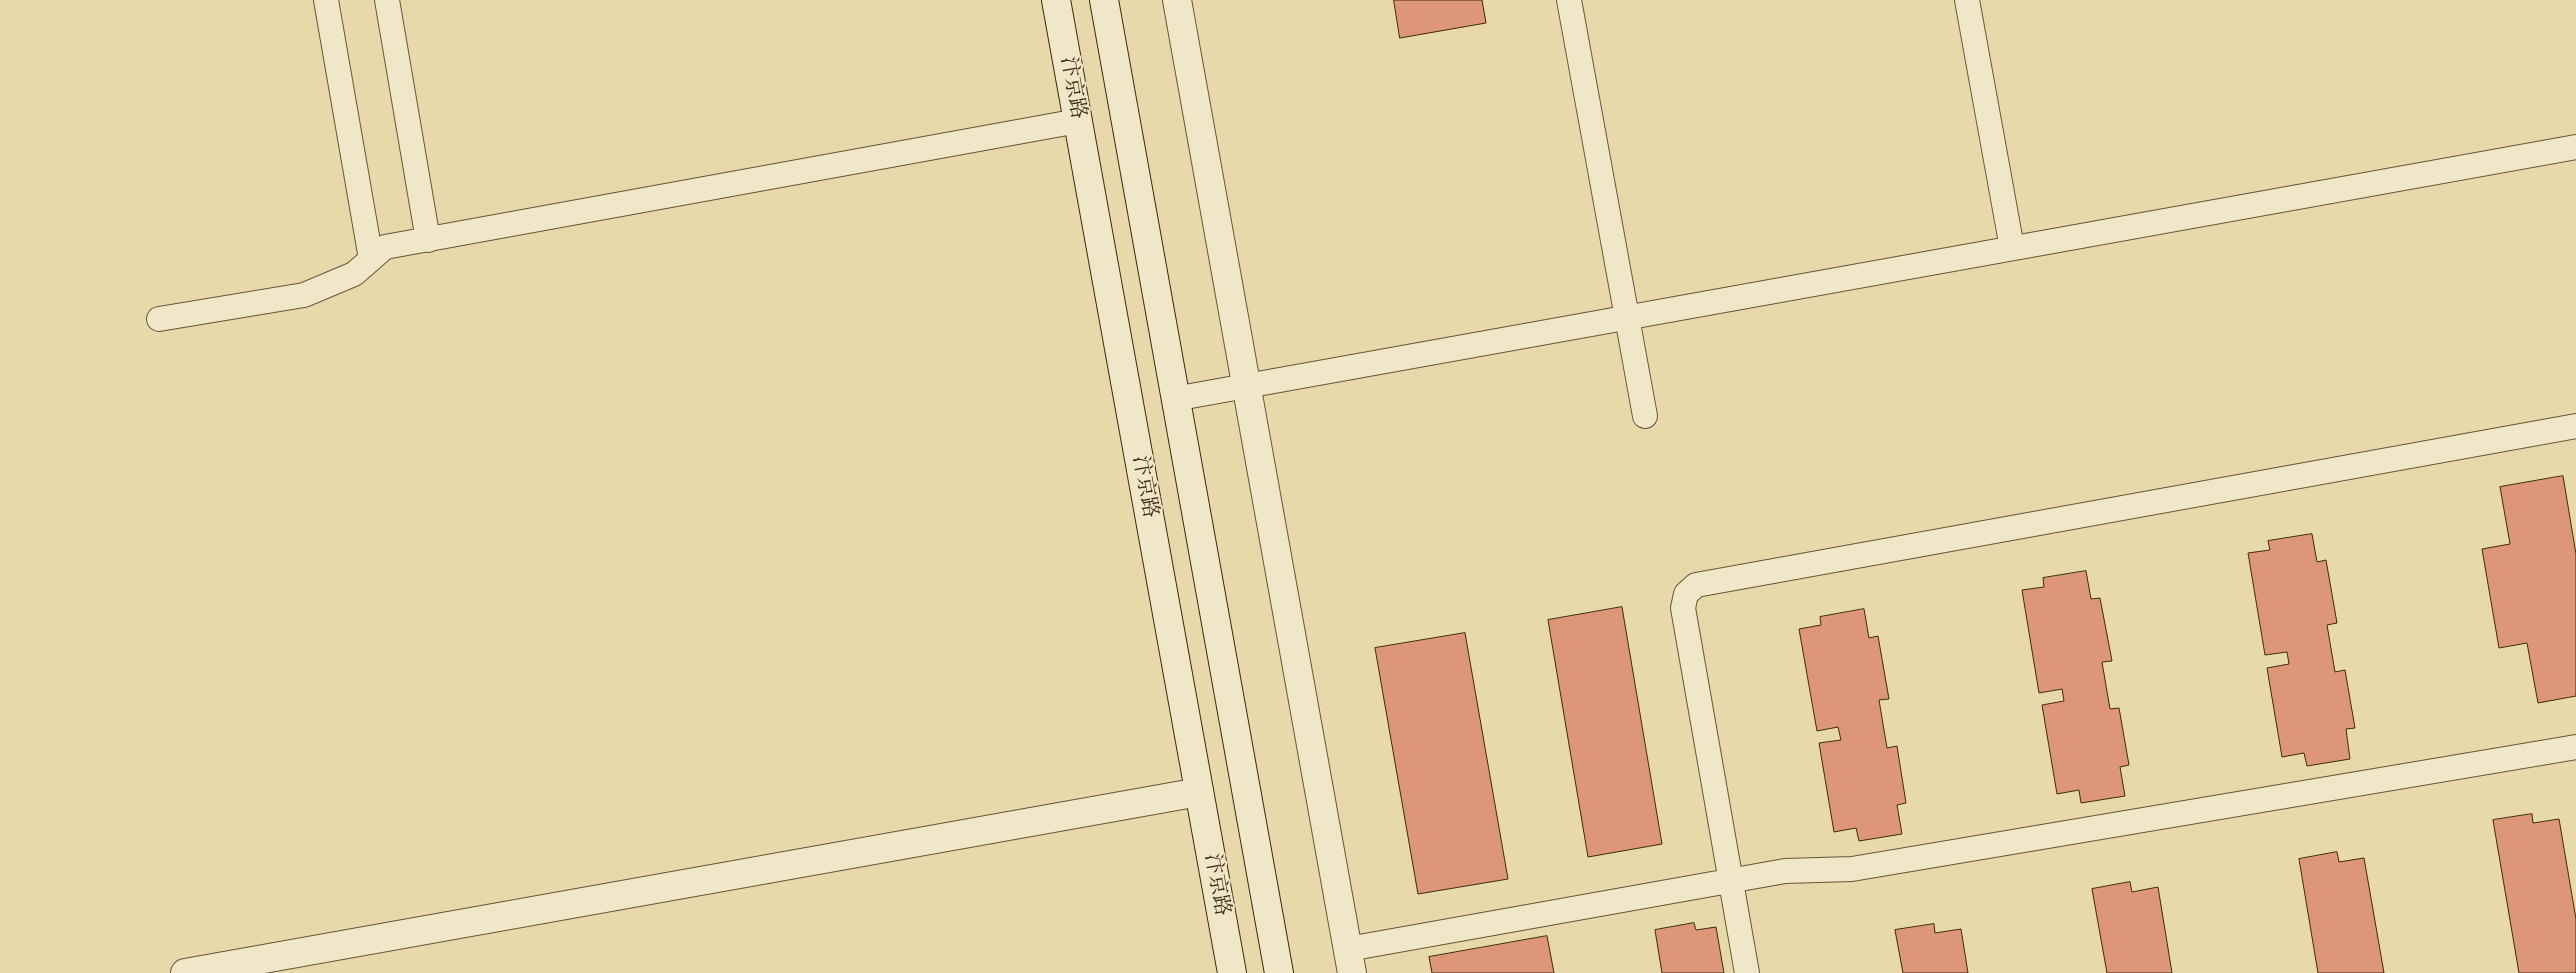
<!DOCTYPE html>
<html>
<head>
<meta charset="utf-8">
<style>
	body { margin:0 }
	canvas { display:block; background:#e8d9ab }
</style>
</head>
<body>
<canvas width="2576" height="973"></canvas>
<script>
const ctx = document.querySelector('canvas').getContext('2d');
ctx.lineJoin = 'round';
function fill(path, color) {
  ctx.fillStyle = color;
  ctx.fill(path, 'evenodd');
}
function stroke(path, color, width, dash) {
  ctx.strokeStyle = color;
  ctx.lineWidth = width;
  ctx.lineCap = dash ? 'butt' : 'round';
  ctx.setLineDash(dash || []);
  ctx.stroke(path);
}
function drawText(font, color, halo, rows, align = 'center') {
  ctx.font = font + ' "IM FELL Double Pica","Noto Serif SC",serif';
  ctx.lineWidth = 4;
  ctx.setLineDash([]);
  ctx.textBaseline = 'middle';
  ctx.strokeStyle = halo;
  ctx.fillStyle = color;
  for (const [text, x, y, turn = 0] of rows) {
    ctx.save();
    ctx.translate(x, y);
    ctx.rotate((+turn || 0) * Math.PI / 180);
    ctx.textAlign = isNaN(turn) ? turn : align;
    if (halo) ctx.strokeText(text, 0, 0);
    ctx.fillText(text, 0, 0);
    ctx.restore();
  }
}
const building = new Path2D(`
	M1394 0H1482L1486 23 1400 38Z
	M2563 476 2576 554V696L2538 703 2527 643 2499 648 2482 549 2510 544 2500 487Z
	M2312 534 2317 562 2326 560 2337 623 2327 625 2335 672 2345 670 2355 728 2346 729 2350 759 2307 766 2304 753 2282 757 2267 668 2289 664 2287 652 2265 655 2248 553 2270 550 2268 541Z
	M2086 571 2091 599 2100 598 2112 661 2102 662 2110 709 2119 708 2129 765 2120 767 2125 796 2081 803 2079 790 2057 794 2042 705 2064 701 2062 689 2039 693 2022 590 2044 587 2043 578Z
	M1622 607 1662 844 1588 857 1548 620Z
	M1864 609 1869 638 1878 636 1889 699 1879 700 1887 748 1897 746 1906 803 1897 805 1902 834 1859 841 1856 828 1834 832 1819 743 1841 740 1838 727 1817 731 1799 629 1821 625 1820 617Z
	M1465 633 1508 879 1418 894 1375 648Z
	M2532 814 2533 823 2559 819 2576 919V973H2519L2493 820Z
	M2337 852 2339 862 2364 858 2384 973H2318L2299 859Z
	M2130 882 2132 892 2158 887 2172 973H2107L2092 889Z
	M1694 923 1696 930 1716 927 1724 973H1662L1655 930Z
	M1934 924 1935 933 1961 929 1968 973H1903L1895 930Z
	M1547 936 1554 973H1432L1429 957Z`);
fill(building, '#dd9678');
stroke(building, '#3e2911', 1);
const lane = new Path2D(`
	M326 0 371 259
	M387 0 428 240
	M1569 0 1645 416
	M1967 0 2012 248
	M159 319 304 295 354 274 385 247 1078 121
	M1174 399 2576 147
	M1348 949 1785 871 1852 869 2576 747
	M1747 973 1683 608 1686 594 1696 585 2576 426`);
const street = new Path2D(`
	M1177 0 1352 973
	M185 973 1199 792`);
const secondary = new Path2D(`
	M1056 0 1232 973
	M1104 0 1279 973`);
stroke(lane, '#685538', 26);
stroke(street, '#685538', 30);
stroke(secondary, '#3e2911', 30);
stroke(lane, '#f0e6c8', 24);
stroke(street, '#f0e6c8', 28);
stroke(secondary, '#f0e6c8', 28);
drawText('21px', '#3e2911', '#f0e6c8', [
	["汴京路",1072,88,80],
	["汴京路",1144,487,80],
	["汴京路",1216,885,80]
]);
</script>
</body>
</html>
